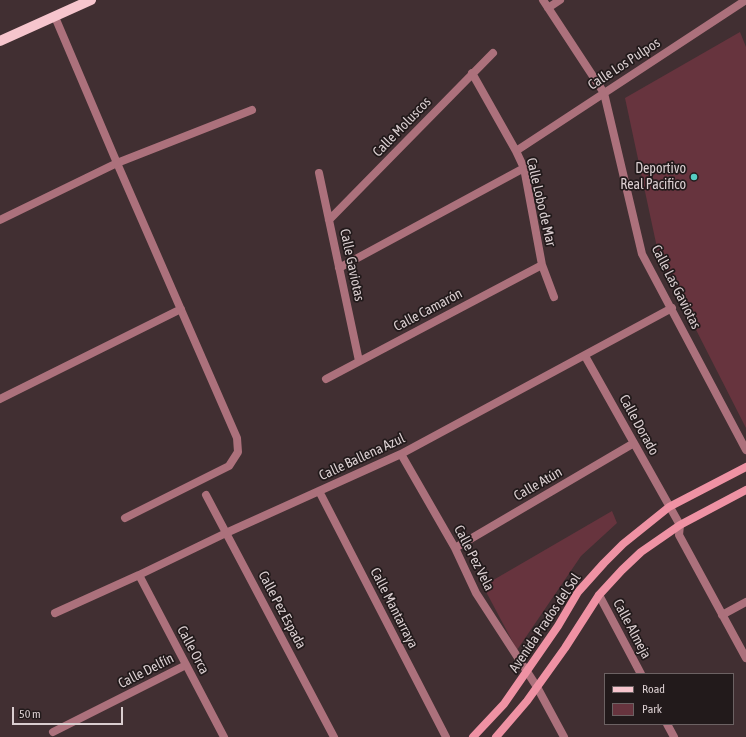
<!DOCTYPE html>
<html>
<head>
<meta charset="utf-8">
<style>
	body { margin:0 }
	#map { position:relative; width:746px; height:737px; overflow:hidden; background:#412f32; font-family:"Asap Condensed",sans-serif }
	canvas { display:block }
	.legend { position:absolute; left:604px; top:673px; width:130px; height:52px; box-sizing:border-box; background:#221a1b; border:1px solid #6c6263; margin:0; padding:5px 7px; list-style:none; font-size:12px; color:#daced0 }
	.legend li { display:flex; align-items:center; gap:8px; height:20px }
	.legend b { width:20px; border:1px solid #6c6263 }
	.scale { position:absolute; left:12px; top:707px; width:111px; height:18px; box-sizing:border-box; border:2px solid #daced0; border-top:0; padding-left:5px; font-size:12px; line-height:14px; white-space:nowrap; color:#daced0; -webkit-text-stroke:3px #221a1b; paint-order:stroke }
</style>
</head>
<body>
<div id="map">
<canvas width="746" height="737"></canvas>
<ul class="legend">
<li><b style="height:5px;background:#f6c5cd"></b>Road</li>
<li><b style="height:11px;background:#67343e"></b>Park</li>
</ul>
<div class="scale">50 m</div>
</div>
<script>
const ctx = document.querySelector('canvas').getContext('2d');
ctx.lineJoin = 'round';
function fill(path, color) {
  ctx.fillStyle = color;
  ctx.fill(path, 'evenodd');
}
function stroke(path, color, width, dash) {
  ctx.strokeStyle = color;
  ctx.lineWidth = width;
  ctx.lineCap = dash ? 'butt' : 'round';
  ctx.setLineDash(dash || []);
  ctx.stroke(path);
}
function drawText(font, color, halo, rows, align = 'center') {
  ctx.font = font + ' "Asap Condensed",sans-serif';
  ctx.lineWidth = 3.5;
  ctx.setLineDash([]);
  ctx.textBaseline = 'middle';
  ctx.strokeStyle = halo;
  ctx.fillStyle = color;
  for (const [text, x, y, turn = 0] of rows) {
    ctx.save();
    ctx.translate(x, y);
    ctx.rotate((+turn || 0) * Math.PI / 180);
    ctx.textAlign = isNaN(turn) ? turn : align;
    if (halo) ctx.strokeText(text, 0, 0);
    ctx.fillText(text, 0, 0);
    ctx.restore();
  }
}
fill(new Path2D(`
	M740 32 746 47V428L659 257 625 98Z
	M612 511 617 523 581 556 517 650 483 586Z`), '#67343e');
stroke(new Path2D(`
	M543 0 604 93 642 254 746 450
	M548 8 560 0
	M55 17 117 163 237 438 238 452 229 466 125 518
	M472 73 516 151 524 168 542 265 554 297
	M516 151 746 0
	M319 173 359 361
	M0 220 117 163 252 110
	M329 220 493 53
	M339 268 524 168
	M585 356 680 525 679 535 746 658
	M326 379 542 265
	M0 399 181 309
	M401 454 455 548 476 593 537 687 564 737
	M319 491 446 737
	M206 495 334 737
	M455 548 634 443
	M139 575 224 737
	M599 595 641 674
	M55 613 139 575 226 533 401 454 672 308
	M722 615 746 602
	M667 724 674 737
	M53 732 186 665`), '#ac717c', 8);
stroke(new Path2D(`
	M473 737 504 704 558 626 578 592 604 563 623 544 669 507 746 467
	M496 737 527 701 565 648 599 595 622 570 641 552 680 525 746 490`), '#ef92a4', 8);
stroke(new Path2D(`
	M0 41 91 0`), '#f6c5cd', 10);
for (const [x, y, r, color] of [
	[694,177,4,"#56cec4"]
]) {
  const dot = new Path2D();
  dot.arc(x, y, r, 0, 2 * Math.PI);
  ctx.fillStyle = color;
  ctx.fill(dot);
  stroke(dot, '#221a1b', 1.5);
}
drawText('14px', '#daced0', '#221a1b', [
	["Calle Los Pulpos",624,64,-33],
	["Calle Moluscos",402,127,-46],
	["Calle Lobo de Mar",541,202,77],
	["Calle Gaviotas",352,265,78],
	["Calle Las Gaviotas",676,287,63],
	["Calle Camarón",428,310,-28],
	["Calle Dorado",639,425,61],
	["Calle Ballena Azul",362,457,-25],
	["Calle Atún",538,484,-30],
	["Calle Pez Vela",474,558,63],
	["Calle Mantarraya",394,608,63],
	["Calle Pez Espada",282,610,62],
	["Avenida Prados del Sol",545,623,-56],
	["Calle Almeja",632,629,62],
	["Calle Orca",193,650,62],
	["Calle Delfín",146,671,-27]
]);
drawText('14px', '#daced0', '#221a1b', [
	["Deportivo",686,169],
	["Real Pacifico",686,185]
], 'right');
</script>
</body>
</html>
